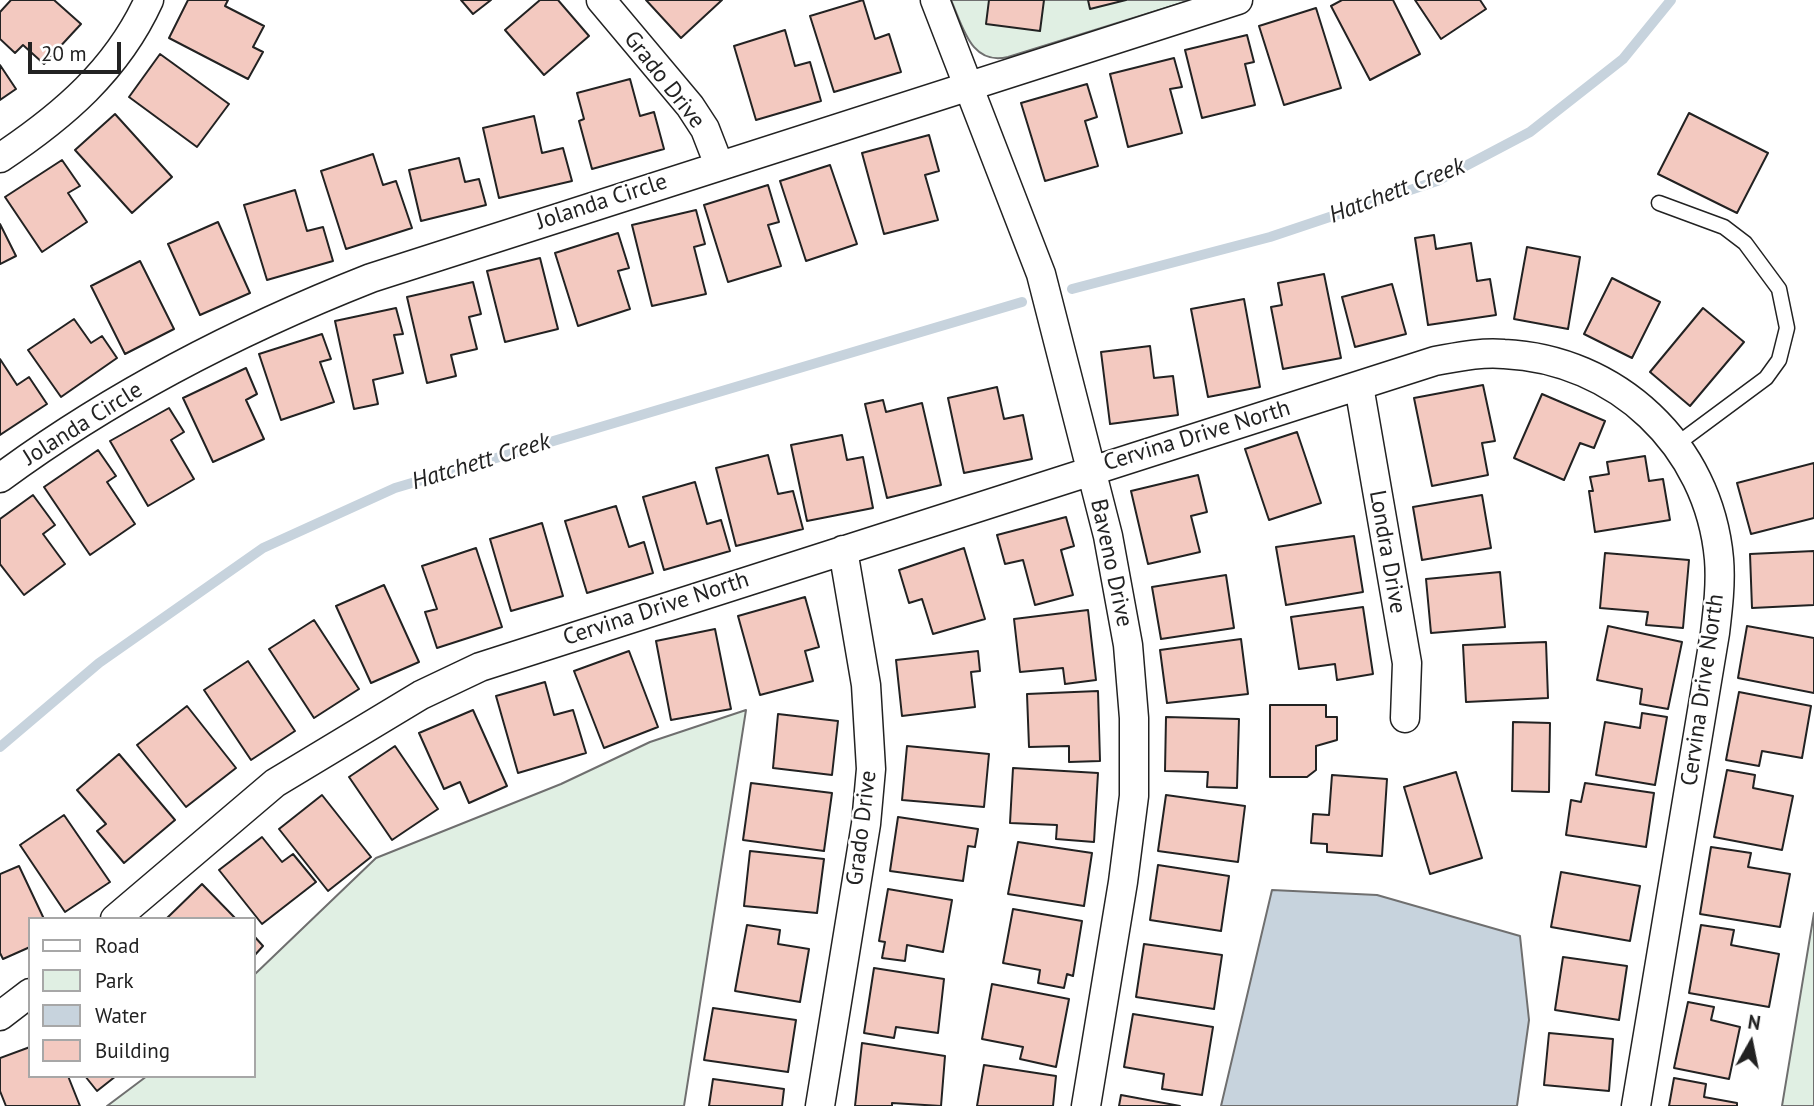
<!DOCTYPE html>
<html>
<head>
<meta charset="utf-8">
<style>
	body { margin:0 }
	#map { position:relative; width:1814px; height:1106px; overflow:hidden; background:#fff; font-family:"PT Sans",sans-serif }
	canvas { display:block }
	.legend { position:absolute; left:28px; top:917px; width:228px; height:161px; box-sizing:border-box; background:#fff; border:2px solid #a7a7a7; margin:0; padding:9px 12px; list-style:none; font-size:21px; color:#222 }
	.legend li { display:flex; align-items:center; gap:14px; height:35px }
	.legend b { width:35px; border:2px solid #a7a7a7 }
	.north { position:absolute; left:1716px; top:1008px; width:70px; height:70px; -webkit-text-stroke:5px #fff; paint-order:stroke; rotate:9deg; font-size:19px; font-weight:700; line-height:28px; text-align:center; color:#222 }
	.north::after { content:''; display:block; margin:auto; width:24px; height:32px; background:#222; clip-path:polygon(50% 0,100% 100%,50% 72%,0 100%) }
	.scale { position:absolute; left:28px; top:42px; width:93px; height:32px; box-sizing:border-box; border:4px solid #222; border-top:0; padding-left:9px; font-size:21px; line-height:24px; white-space:nowrap; color:#222; -webkit-text-stroke:5px #fff; paint-order:stroke }
</style>
</head>
<body>
<div id="map">
<canvas width="1814" height="1106"></canvas>
<ul class="legend">
<li><b style="height:9px;background:#fff"></b>Road</li>
<li><b style="height:19px;background:#e0efe3"></b>Park</li>
<li><b style="height:19px;background:#c7d3dd"></b>Water</li>
<li><b style="height:19px;background:#f3c9c0"></b>Building</li>
</ul>
<div class="north">N</div>
<div class="scale">20 m</div>
</div>
<script>
const ctx = document.querySelector('canvas').getContext('2d');
ctx.lineJoin = 'round';
function fill(path, color) {
  ctx.fillStyle = color;
  ctx.fill(path, 'evenodd');
}
function stroke(path, color, width, dash) {
  ctx.strokeStyle = color;
  ctx.lineWidth = width;
  ctx.lineCap = dash ? 'butt' : 'round';
  ctx.setLineDash(dash || []);
  ctx.stroke(path);
}
function drawText(font, color, halo, rows, align = 'center') {
  ctx.font = font + ' "PT Sans",sans-serif';
  ctx.lineWidth = 5;
  ctx.setLineDash([]);
  ctx.textBaseline = 'middle';
  ctx.strokeStyle = halo;
  ctx.fillStyle = color;
  for (const [text, x, y, turn = 0] of rows) {
    ctx.save();
    ctx.translate(x, y);
    ctx.rotate((+turn || 0) * Math.PI / 180);
    ctx.textAlign = isNaN(turn) ? turn : align;
    if (halo) ctx.strokeText(text, 0, 0);
    ctx.fillText(text, 0, 0);
    ctx.restore();
  }
}
const green = new Path2D(`
	M951 0H1191L1008 57C971 66 963 27 951 0Z
	M746 710 684 1106H107L147 1076H254V975L376 858 561 784 650 742Z
	M1814 913V1106H1782Z`);
fill(green, '#e0efe3');
stroke(green, '#6f6f6f', 2);
const water = new Path2D(`
	M1272 890 1377 895 1520 936 1529 1020 1517 1106H1221Z`);
fill(water, '#c7d3dd');
stroke(water, '#6f6f6f', 2);
stroke(new Path2D(`
	M1072 289 1270 237 1437 181 1530 132 1623 59 1671 0
	M0 747 99 663 263 548 395 488 1022 302`), '#c7d3dd', 10);
const building = new Path2D(`
	M11 0H54L81 24 44 64 23 45 15 53 0 39V12Z
	M188 0H228L225 6 264 26 253 47 263 52 248 79 169 38Z
	M461 0H491L473 14Z
	M540 0H558L589 36 544 75 505 30Z
	M646 0H722L681 38Z
	M863 0 875 39 889 34 901 72 834 92 810 16Z
	M989 0H1044L1040 31 986 24Z
	M1088 0H1126L1090 9Z
	M1342 0H1393L1420 54 1370 80 1331 6Z
	M1415 0H1480L1486 9 1441 39Z
	M1316 8 1341 88 1284 105 1259 26Z
	M785 30 795 66 810 62 821 101 756 120 734 46Z
	M1247 35 1254 62 1245 64 1255 105 1202 118 1185 50Z
	M160 54 229 104 197 147 129 97Z
	M1174 58 1182 87 1170 89 1182 133 1128 147 1110 74Z
	M0 65 16 89 0 100Z
	M630 79 640 116 654 112 664 149 592 169 579 121 584 119 577 93Z
	M1087 84 1097 117 1085 121 1098 166 1045 181 1021 103Z
	M1689 113 1768 153 1737 213 1658 174Z
	M115 114 172 177 132 213 75 150Z
	M534 116 542 153 563 148 572 181 499 198 483 128Z
	M929 135 939 171 925 175 938 220 884 234 862 153Z
	M373 154 383 185 396 181 412 228 346 249 321 171Z
	M459 158 465 182 479 179 486 205 421 221 409 170Z
	M62 160 80 186 68 193 87 222 42 252 5 197Z
	M830 165 857 244 806 261 780 181Z
	M768 185 779 222 768 225 781 266 728 282 704 205Z
	M295 190 307 231 323 227 333 261 267 280 244 205Z
	M696 210 705 244 694 247 706 294 652 306 632 225Z
	M218 222 250 293 200 315 168 244Z
	M0 224 16 256 0 264Z
	M618 233 629 268 618 271 630 309 578 326 555 253Z
	M1434 235 1436 249 1471 243 1477 281 1490 279 1496 315 1428 325 1415 238Z
	M1527 247 1580 257 1568 329 1514 319Z
	M540 258 558 329 505 342 487 271Z
	M140 261 174 329 125 354 91 286Z
	M1324 274 1341 358 1283 369 1271 307 1282 305 1278 283Z
	M1612 278 1660 302 1632 358 1584 334Z
	M473 282 481 314 469 317 477 349 451 355 456 376 427 383 407 297Z
	M1392 284 1406 334 1355 347 1342 297Z
	M1244 299 1260 387 1208 397 1191 309Z
	M396 308 403 334 394 335 403 373 373 380 378 404 354 409 335 321Z
	M1703 308 1744 342 1690 406 1650 372Z
	M74 319 91 343 102 336 117 358 61 397 28 350Z
	M322 334 331 359 320 362 334 402 281 420 259 354Z
	M1150 346 1154 378 1173 376 1178 415 1110 424 1101 352Z
	M0 359 17 385 29 377 47 404 0 435Z
	M246 368 257 394 246 400 264 439 213 462 183 398Z
	M1483 385 1495 441 1482 443 1488 475 1432 486 1414 398Z
	M997 387 1004 419 1023 415 1032 459 964 473 948 398Z
	M1542 394 1605 421 1594 448 1580 443 1564 480 1514 458Z
	M883 400 886 412 922 403 941 485 887 498 865 404Z
	M169 408 184 432 171 440 194 479 148 506 110 441Z
	M1297 432 1321 503 1269 520 1245 449Z
	M842 435 847 460 863 457 873 508 807 521 791 445Z
	M98 450 116 476 107 482 135 524 90 555 44 487Z
	M768 455 778 494 793 491 803 529 736 546 716 468Z
	M1645 456 1649 481 1663 479 1670 520 1595 532 1589 491H1593L1590 477 1609 474 1607 462Z
	M1814 463V518L1751 534 1737 483Z
	M1198 475 1207 512 1191 516 1200 552 1148 564 1131 491Z
	M695 482 707 524 721 520 730 551 664 570 643 497Z
	M33 495 55 525 43 534 65 564 24 595 0 564V519Z
	M1482 495 1491 548 1422 560 1413 507Z
	M616 506 629 547 644 542 653 573 587 593 565 521Z
	M1066 517 1074 546 1061 550 1073 595 1035 605 1023 560 1005 564 997 535Z
	M542 523 563 596 511 611 490 539Z
	M1354 536 1363 592 1286 605 1276 547Z
	M476 548 502 627 437 648 425 612 437 609 422 566Z
	M964 548 985 619 933 634 922 599 909 603 899 570Z
	M1814 551V605L1752 608 1750 554Z
	M1605 553 1689 560 1683 628 1646 625 1648 612 1600 608Z
	M1500 572 1505 627 1431 633 1426 579Z
	M1226 575 1234 628 1161 639 1152 587Z
	M384 585 419 662 371 683 336 606Z
	M805 597 819 647 805 651 813 681 760 695 738 616Z
	M1363 607 1373 674 1337 680 1335 664 1299 669 1291 617Z
	M1088 610 1096 680 1065 684 1063 668 1020 672 1014 619Z
	M314 620 359 689 314 718 269 649Z
	M1608 626 1682 642 1668 709 1640 704 1642 689 1597 680Z
	M1747 626 1814 638V693L1738 678Z
	M715 629 731 709 671 720 656 641Z
	M1241 639 1248 694 1167 703 1160 650Z
	M1546 642 1548 698 1466 702 1463 645Z
	M629 651 658 727 604 748 574 671Z
	M978 651 980 671 971 672 975 707 902 716 896 660Z
	M248 661 295 731 251 760 204 690Z
	M545 682 554 715 573 710 586 753 518 773 496 696Z
	M1098 691 1100 761 1069 762V746L1029 747 1027 694Z
	M1739 692 1811 706 1802 758 1762 751 1759 766 1726 760Z
	M1270 705H1326V717H1337V740L1316 746V770L1307 777H1270Z
	M187 706 236 768 186 807 137 745Z
	M473 710 507 786 469 803 460 782 444 789 419 733Z
	M1642 713 1667 717 1655 785 1596 775 1605 722 1640 728Z
	M778 714 838 721 832 775 773 768Z
	M1166 717 1239 719 1237 788 1207 787 1208 772 1165 771Z
	M1513 722 1550 723 1549 792 1512 791Z
	M395 746 438 809 392 840 349 777Z
	M907 746 989 754 984 807 902 800Z
	M119 754 175 820 124 863 97 831 106 824 77 790Z
	M1013 768 1098 773 1094 842 1056 839 1057 825 1010 823Z
	M1727 770 1755 775 1753 788 1793 796 1782 850 1714 837Z
	M1456 772 1482 858 1430 874 1404 787Z
	M1332 775 1387 779 1382 856 1327 852V844L1311 843 1313 814 1329 815Z
	M751 783 832 793 824 851 743 840Z
	M1585 783 1654 793 1646 847 1566 835 1571 800 1581 802Z
	M322 795 371 857 328 891 279 829Z
	M1166 795 1245 806 1238 862 1158 851Z
	M64 815 110 882 65 912 20 845Z
	M898 817 978 829 975 847 968 846 963 881 890 871Z
	M262 837 282 862 293 854 316 882 262 924 219 870Z
	M1018 842 1092 853 1084 906 1008 894Z
	M1711 847 1751 853 1748 867 1790 874 1780 927 1700 914Z
	M750 851 824 859 817 913 744 906Z
	M1158 865 1229 876 1221 931 1150 920Z
	M19 866 44 919H30V947L3 959 0 953V874Z
	M1561 872 1640 886 1630 941 1551 927Z
	M202 884 236 919H166Z
	M888 889 952 900 943 952 907 945 905 961 882 958 885 942 879 941Z
	M1013 909 1082 921 1073 976 1067 974 1064 988 1038 983 1040 970 1003 963Z
	M747 925 780 930 778 944 809 949 800 1002 735 991Z
	M1701 925 1734 930 1731 945 1779 954 1769 1007 1689 993Z
	M254 936 263 946 254 956Z
	M1144 944 1222 955 1214 1009 1136 997Z
	M1563 957 1627 966 1619 1020 1555 1010Z
	M874 968 944 979 938 1033 896 1027 894 1038 864 1033Z
	M992 984 1069 999 1056 1067 1020 1059 1023 1047 982 1039Z
	M1688 1002 1714 1007 1711 1020 1740 1027 1729 1079 1674 1068Z
	M713 1008 796 1020 788 1072 704 1060Z
	M1133 1014 1213 1027 1202 1095 1162 1089 1164 1074 1124 1067Z
	M1549 1033 1613 1039 1609 1091 1544 1085Z
	M862 1043 945 1056 941 1106 892 1103V1106H855Z
	M30 1047V1076H68L80 1106H6L0 1091V1058Z
	M984 1065 1056 1076 1053 1106H977Z
	M85 1076H116L97 1091Z
	M1674 1078 1706 1084 1704 1097 1737 1103V1106H1669Z
	M713 1079 784 1089 782 1106H709Z
	M1121 1095 1180 1106H1119Z`);
fill(building, '#f3c9c0');
stroke(building, '#222', 2);
const service = new Path2D(`
	M1659 203 1724 227 1745 243 1779 289 1787 328 1779 360 1766 378 1677 444`);
const minor = new Path2D(`
	M601 0 690 106 705 129 719 165
	M935 0 1041 274 1108 536 1128 645 1134 718V796L1123 882 1086 1106
	M0 158C63 116 117 70 149 0
	M1359 386 1407 663 1405 718
	M0 478C114 394 239 330 371 278L1238 0
	M115 919 275 783 421 695 480 667 1435 361C1458 357 1480 352 1504 354 1616 359 1709 445 1719 559 1721 583 1718 608 1715 633L1636 1106
	M0 1016 30 993
	M820 1106 866 824 871 769 866 685 843 550`);
stroke(service, '#222', 17);
stroke(minor, '#222', 31);
stroke(service, '#fff', 14);
stroke(minor, '#fff', 28);
drawText('23px', '#222', '#fff', [
	["Grado Drive",664,80,52],
	["Jolanda Circle",602,202,-18],
	["Jolanda Circle",83,424,-32],
	["Cervina Drive North",1197,436,-17],
	["Londra Drive",1387,552,80],
	["Baveno Drive",1111,563,78],
	["Cervina Drive North",656,609,-18],
	["Cervina Drive North",1703,690,-82],
	["Grado Drive",862,828,-83]
]);
drawText('italic 24px', '#222', '#fff', [
	["Hatchett Creek",1397,191,-21],
	["Hatchett Creek",481,462,-17]
]);
</script>
</body>
</html>
